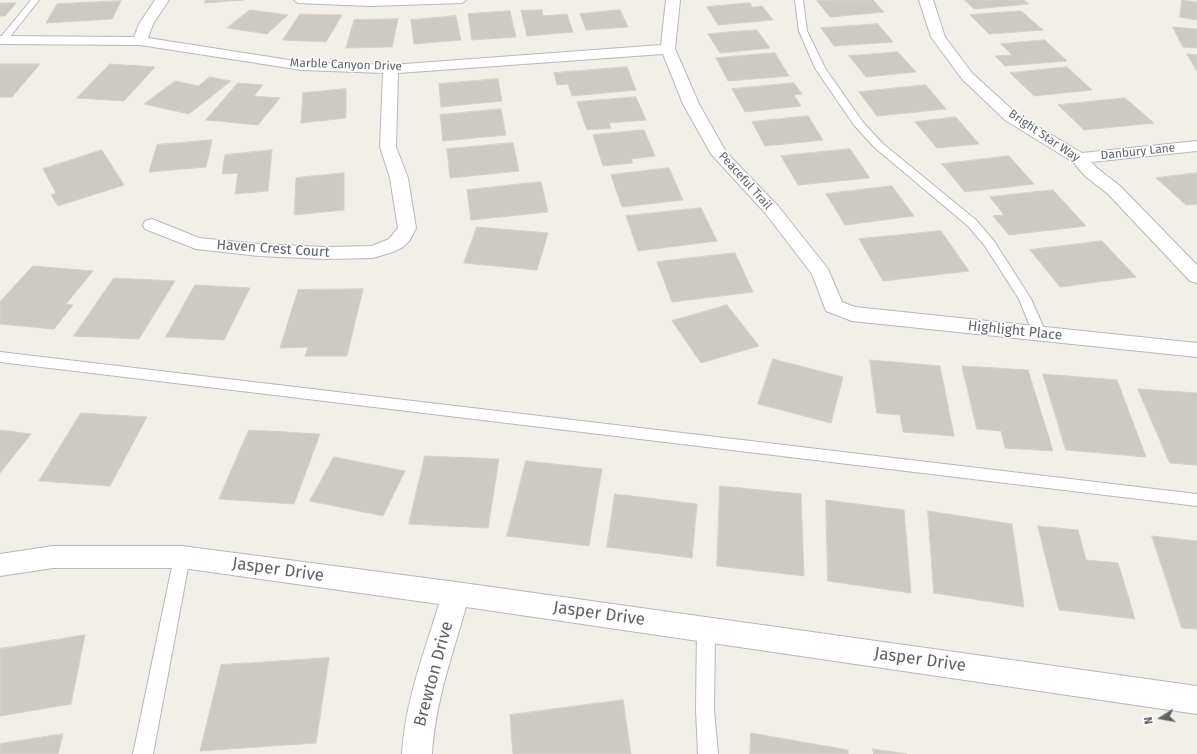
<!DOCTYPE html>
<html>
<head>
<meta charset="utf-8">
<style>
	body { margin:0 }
	#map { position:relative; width:1197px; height:754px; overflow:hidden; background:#f1efe8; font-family:"Fira Sans",sans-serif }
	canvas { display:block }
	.north { position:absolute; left:1141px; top:698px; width:40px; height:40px; -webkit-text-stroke:3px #fff; paint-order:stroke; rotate:259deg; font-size:11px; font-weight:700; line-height:16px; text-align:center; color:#5f6368 }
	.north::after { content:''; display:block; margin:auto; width:14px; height:18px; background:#5f6368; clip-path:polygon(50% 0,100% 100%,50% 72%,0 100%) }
</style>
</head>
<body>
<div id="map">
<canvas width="1197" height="754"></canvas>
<div class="north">N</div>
</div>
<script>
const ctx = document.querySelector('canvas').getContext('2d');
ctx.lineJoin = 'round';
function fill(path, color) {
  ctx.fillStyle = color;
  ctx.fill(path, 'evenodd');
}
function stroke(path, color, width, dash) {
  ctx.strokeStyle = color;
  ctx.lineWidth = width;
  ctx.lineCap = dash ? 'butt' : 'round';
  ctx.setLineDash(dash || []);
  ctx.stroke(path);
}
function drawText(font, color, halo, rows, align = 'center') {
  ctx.font = font + ' "Fira Sans",sans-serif';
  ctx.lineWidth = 3;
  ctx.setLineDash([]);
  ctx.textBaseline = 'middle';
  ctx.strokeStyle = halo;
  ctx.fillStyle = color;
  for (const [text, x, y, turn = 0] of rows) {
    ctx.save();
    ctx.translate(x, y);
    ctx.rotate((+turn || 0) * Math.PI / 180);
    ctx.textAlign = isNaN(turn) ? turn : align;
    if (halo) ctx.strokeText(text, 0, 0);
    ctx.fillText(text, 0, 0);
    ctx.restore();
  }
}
const building = new Path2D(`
	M206 0H244L205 3Z
	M828 0H873L884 12 830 17 817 1Z
	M965 0H1024L1029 4 974 9Z
	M1182 0 1197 2V20L1180 17Z
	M121 1 112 19 46 23 57 4Z
	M0 3H16L5 16H0Z
	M750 3 752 7 762 6 773 20 718 25 707 7Z
	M250 10 288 15 267 34 227 28Z
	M542 10 543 16 567 14 573 32 527 36 521 11Z
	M620 10 628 27 586 30 580 14Z
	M510 11 516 37 472 40 468 14Z
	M1021 11 1043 30 989 34 970 15Z
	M300 14 342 15 326 42 283 40Z
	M456 16 461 40 414 44 411 20Z
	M398 19 392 47 346 48 354 20Z
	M878 24 893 42 834 46 821 28Z
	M1173 27 1197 29V48L1183 47Z
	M757 30 770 48 720 53 708 34Z
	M1045 40 1067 61 1005 66 995 56 1012 55 1001 44Z
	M898 52 916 72 866 77 849 56Z
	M775 53 789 76 728 81 716 58Z
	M1187 54 1197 55V71Z
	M0 64H40L12 97H0Z
	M110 64 155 67 124 101 77 98Z
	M627 67 636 90 572 96 568 84 557 85 554 73Z
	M1067 67 1092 90 1034 96 1010 73Z
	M210 77 231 81 189 114 144 104 175 81 198 86Z
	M498 79 502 101 441 107 439 84Z
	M238 83 263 85 254 96 280 98 258 125 206 120Z
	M794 83 802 94 794 95 801 106 745 112 732 89Z
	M926 85 946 109 877 116 859 92Z
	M346 89V118L301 123 303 93Z
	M636 97 646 120 609 123 611 128 587 130 577 102Z
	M1125 98 1154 123 1084 130 1058 105Z
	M501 109 506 135 443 141 440 115Z
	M808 116 823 140 765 146 752 122Z
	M956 117 979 144 937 148 915 122Z
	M644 130 655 156 631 159 633 163 603 166 593 135Z
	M212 140 206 167 149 172 157 145Z
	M513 143 519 171 450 178 447 149Z
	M850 149 870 178 798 185 781 156Z
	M102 150 124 185 58 206 51 195 56 193 43 169Z
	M272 150 268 191 235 194 238 173 222 174 225 155Z
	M1009 156 1034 184 965 192 942 164Z
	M669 168 683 200 622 207 611 175Z
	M344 173V210L294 215 296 178Z
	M1197 173V204L1186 205 1156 178Z
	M541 182 548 212 471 220 467 190Z
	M892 186 914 216 845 225 826 194Z
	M1053 190 1086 226 1009 235 993 216 1004 215 990 197Z
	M701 208 717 241 638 251 626 216Z
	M477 227 548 233 537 270 464 263Z
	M941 231 969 271 883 281 859 239Z
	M1102 241 1136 277 1060 287 1030 250Z
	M735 253 753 292 672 302 657 262Z
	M33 266 93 271 66 304 73 305 54 329 0 324V302Z
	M114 278 175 281 139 339 74 336Z
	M195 285 250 288 224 340 166 337Z
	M363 289 347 356H305L308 347 280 348 298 290Z
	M727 305 759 346 701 363 672 321Z
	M773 359 843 377 831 423 758 404Z
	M870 360 940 366 954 436 903 432 900 415 877 413Z
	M962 366 1028 370 1053 451 1005 448 1001 431 977 429Z
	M1043 374 1117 380 1146 457 1066 450Z
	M1138 389 1197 393V465L1170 463Z
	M81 413 147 417 110 486 39 481Z
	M0 430 31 434 0 473Z
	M249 430 320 434 294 504 219 499Z
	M425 456 499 459 488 528 409 524Z
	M334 457 405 471 383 516 310 501Z
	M526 461 602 469 589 546 507 536Z
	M720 486 801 494 804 576 717 566Z
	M615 494 697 504 692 558 607 547Z
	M826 500 904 510 911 593 828 581Z
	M928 511 1012 524 1024 607 934 593Z
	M1038 526 1078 530 1086 560 1118 563 1135 619 1059 610Z
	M1152 536 1197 541V629L1182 628Z
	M85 635 71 704 0 716V649Z
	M329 658 316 743 200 751 221 665Z
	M623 700 631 754H513L510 715Z
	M751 733 848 750V754H750Z
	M63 734 58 754H0V744Z
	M873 749 907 754H874Z`);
fill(building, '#cccac5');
stroke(building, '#d6d1c6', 1);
const service = new Path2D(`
	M31 0H39L6 42H0V38Z
	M294 0H466L462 3 370 6 298 3Z
	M795 0H803L807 31 825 68 862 121 882 143 976 220 994 241 1031 299 1046 333 1044 336 1039 338 1034 336 1019 299 985 246 968 226 874 147 854 125 815 68 799 31Z
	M0 352 1197 494V506L0 362Z
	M182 550 188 552 190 557 153 754H133L174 557 176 552Z
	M706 622 712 624 715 630 714 710 718 754H698L696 710 697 630 700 624Z`);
const minor = new Path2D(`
	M155 0H169L153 24 148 38 302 62 391 65 661 45 666 0H680L675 49 699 104 726 152 778 206 828 269 842 302 855 307 1197 343V357L852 321 826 311 812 274 766 214 711 154 683 104 663 54 398 73 396 147 408 178 416 228 410 240 403 247 393 252 373 258 325 259 259 256 196 249 145 229 143 225 145 221 152 219 199 238 259 244 325 247 372 246 389 239 398 228 390 178 380 147 383 73 302 70 140 45 0 44V36L134 37 139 24Z
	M919 0H933L945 37 972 73 1017 114 1082 153 1197 141V151L1091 162 1097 168 1120 186 1197 265V283L1190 281 1108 194 1085 176 1073 162 1005 120 962 79 931 37Z
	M53 546H182L456 582 1197 686V714L466 607C452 656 435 703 432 754H402C405 702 424 653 439 604L182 568H53L0 576V554Z`);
stroke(service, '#b5b8bc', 2);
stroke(minor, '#b5b8bc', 2);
fill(service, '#fff');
fill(minor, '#fff');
drawText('12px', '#5f6368', '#fff', [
	["Marble Canyon Drive",346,65,2],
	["Bright Star Way",1044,136,34],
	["Danbury Lane",1138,152,-6],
	["Peaceful Trail",745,181,48]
]);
drawText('14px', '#5f6368', '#fff', [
	["Haven Crest Court",273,249,4],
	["Highlight Place",1015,331,6]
]);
drawText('17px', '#5f6368', '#fff', [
	["Jasper Drive",278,570,8],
	["Jasper Drive",599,614,8],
	["Jasper Drive",920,660,8],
	["Brewton Drive",434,674,-75]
]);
</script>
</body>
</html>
